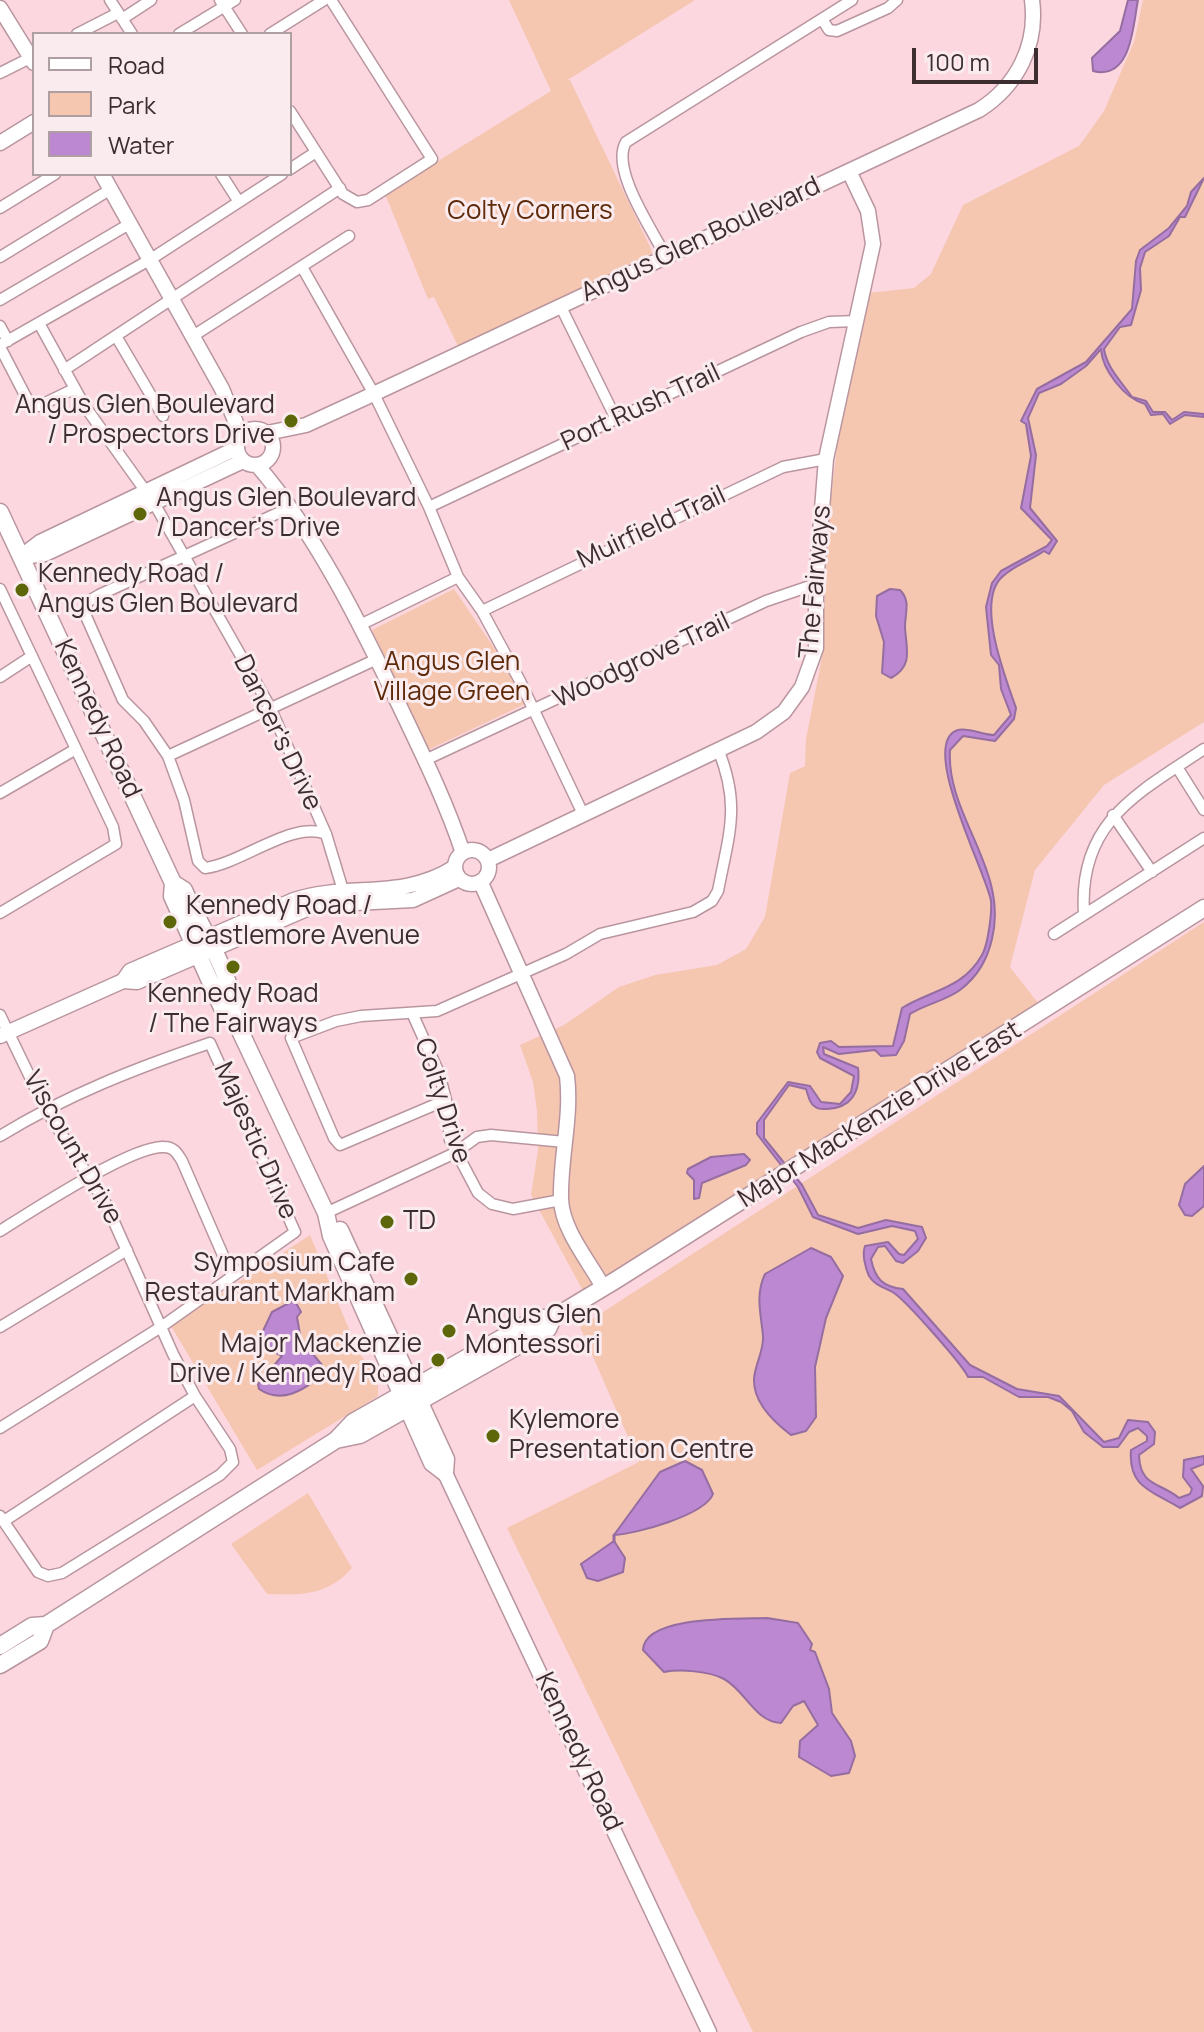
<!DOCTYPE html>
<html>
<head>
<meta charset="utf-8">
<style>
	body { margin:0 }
	#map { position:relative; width:1204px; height:2032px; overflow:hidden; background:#fdd7e0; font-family:Manrope,sans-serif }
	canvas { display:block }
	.legend { position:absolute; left:32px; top:32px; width:260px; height:144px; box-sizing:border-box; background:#faebee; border:2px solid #ae9fa2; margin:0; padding:10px 14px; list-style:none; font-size:24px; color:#3c2d31 }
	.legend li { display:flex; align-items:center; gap:16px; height:40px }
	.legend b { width:40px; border:2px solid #ae9fa2 }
	.scale { position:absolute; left:912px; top:48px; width:126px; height:36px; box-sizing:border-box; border:4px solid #3c2d31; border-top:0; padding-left:10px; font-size:24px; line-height:28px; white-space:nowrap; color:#3c2d31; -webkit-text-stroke:6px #faebee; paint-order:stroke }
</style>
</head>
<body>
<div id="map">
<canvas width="1204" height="2032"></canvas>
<ul class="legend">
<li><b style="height:10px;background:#fff"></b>Road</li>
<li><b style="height:22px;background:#f5c6b0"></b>Park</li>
<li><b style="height:22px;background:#bb88d1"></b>Water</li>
</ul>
<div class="scale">100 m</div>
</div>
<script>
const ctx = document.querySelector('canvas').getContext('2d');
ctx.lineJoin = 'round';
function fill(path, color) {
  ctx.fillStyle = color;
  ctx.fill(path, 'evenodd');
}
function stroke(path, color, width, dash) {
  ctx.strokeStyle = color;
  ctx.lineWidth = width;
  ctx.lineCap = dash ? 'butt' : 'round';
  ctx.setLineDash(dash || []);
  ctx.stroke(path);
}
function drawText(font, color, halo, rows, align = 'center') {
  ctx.font = font + ' Manrope,sans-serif';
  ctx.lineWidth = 6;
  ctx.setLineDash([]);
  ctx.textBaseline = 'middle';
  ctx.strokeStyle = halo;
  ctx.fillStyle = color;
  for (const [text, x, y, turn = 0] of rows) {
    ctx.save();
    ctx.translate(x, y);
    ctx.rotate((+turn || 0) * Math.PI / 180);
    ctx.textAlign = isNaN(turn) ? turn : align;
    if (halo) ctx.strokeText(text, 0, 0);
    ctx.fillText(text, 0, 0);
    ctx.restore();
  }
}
fill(new Path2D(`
	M509 0H695L566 81 570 80 653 253 459 348 434 297 428 299 385 194 551 91Z
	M1143 0H1204V722L1104 785 1035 870 1010 967 1049 1017 588 1300 531 1195 538 1150 537 1111 533 1082 520 1045 564 1025 619 987 655 975 717 965 746 949 765 917 790 773 805 766 806 739 822 657 828 524 841 413 868 293 914 288 931 274 963 205 1079 146 1104 111 1134 42Z
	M454 589 501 658 525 704 428 750 372 630Z
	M1204 922V2032H753L507 1528 639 1462 580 1327Z
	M310 1235 358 1351 378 1380V1396L257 1470 171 1326Z
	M308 1493 352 1568C327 1596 302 1595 267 1594L231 1544Z`), '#f5c6b0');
const water = new Path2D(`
	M1128 0H1138C1133 24 1132 81 1093 71L1092 58 1120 31Z
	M1204 178 1185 217H1180L1169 236 1145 252 1140 268 1141 290 1131 325 1120 327 1104 349C1107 368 1121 381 1132 397L1146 401 1153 412H1165L1172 420 1184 412 1204 414V417L1185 415 1170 424 1163 414 1151 415 1145 404C1125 399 1102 370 1101 349L1086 366 1061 384 1039 393 1028 418 1036 455 1030 508 1057 541 1049 554 1044 551C1030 561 1014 565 1002 577 975 602 1006 679 1016 708L1014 719 995 741 963 736 950 750C946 816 1009 869 992 939 987 960 978 976 960 990 945 1001 926 1004 910 1014L904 1041 896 1055 881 1056 875 1050 839 1054 823 1047 824 1054 858 1068C861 1092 851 1108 827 1109 822 1109 819 1110 814 1106 809 1103 808 1094 806 1089L789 1085 764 1120V1138L802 1185 818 1215 858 1228 886 1220 922 1227 926 1238 918 1251 903 1263 896 1261 885 1246 878 1247 871 1259C875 1279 883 1287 903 1289L970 1365 1017 1389 1059 1396 1104 1442 1119 1438 1128 1420 1148 1422 1155 1432 1154 1444 1139 1455C1140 1487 1160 1482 1179 1498L1190 1494 1192 1489 1183 1477 1184 1460 1204 1456V1464L1191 1469 1203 1486 1202 1496 1180 1508C1153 1491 1128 1488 1131 1450L1147 1441V1436L1138 1428 1129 1432 1118 1447H1103L1084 1432 1072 1411 1061 1402 1048 1397H1019L983 1377H968C963 1365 906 1301 894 1293 885 1287 876 1287 869 1276 865 1267 862 1254 865 1246L888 1242 899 1254 904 1255 918 1239 915 1231 892 1226 858 1234 813 1217 798 1187 757 1134V1123L788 1082 810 1086 821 1102 840 1104 851 1092 854 1076 820 1058 817 1052 820 1043 831 1041 839 1047 893 1046 902 1008C931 990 963 989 982 955 988 945 992 913 991 901 987 874 917 742 958 730 968 727 983 735 994 735L1011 715 1001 689 999 665 991 655 986 607 992 583 1001 571 1047 546 1052 540 1021 508 1031 456 1026 424 1021 421 1037 389 1086 362 1132 309 1136 261 1140 250 1169 228 1187 206 1191 192Z
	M890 589 900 590C911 601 905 612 905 627 906 648 914 666 891 678L882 673 884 642 876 616 877 596Z
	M744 1154 750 1160 746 1165 702 1183 699 1198 694 1199V1180L687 1173 688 1169 711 1157Z
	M1204 1166V1206L1192 1216 1185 1215 1179 1205 1185 1184Z
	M811 1248 831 1257 843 1276 826 1318 815 1367 816 1417 806 1431 791 1435C775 1423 753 1403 754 1379 755 1364 764 1351 763 1336 761 1314 755 1295 765 1274Z
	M291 1302 296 1303 301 1312 297 1317 301 1340 322 1365 321 1374C305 1391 281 1404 259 1389L258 1384 282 1356 269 1349 262 1333 272 1312Z
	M685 1461 702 1470 713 1494C705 1515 636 1534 614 1535L660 1472Z
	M614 1541 625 1558 623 1572 598 1581 587 1578 581 1564Z
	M767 1618 798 1623 812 1644 810 1650 815 1652 829 1689 832 1713 851 1741 855 1756 849 1773 831 1776 799 1757 800 1741 818 1725 804 1701 793 1706 781 1723C755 1722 746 1691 724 1679 709 1671 680 1669 664 1672L643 1650C644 1615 741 1619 767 1618Z`);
fill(water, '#bb88d1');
stroke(water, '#956da1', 2);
stroke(new Path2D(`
	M614 1535V1541`), '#956da1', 3);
const street = new Path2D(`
	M110 0 132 34
	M220 0 242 34
	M122 19 151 0
	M822 19 829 30 837 31 888 8 897 0
	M77 34 118 13
	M179 34 235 0
	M270 34 324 0
	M0 73 34 56
	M290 111 343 194 357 202 368 200 432 159 331 0
	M290 169 316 152
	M221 174 239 202
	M0 208 55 174
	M0 257 111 189
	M666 257C652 229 610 169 626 142L852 0
	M302 267 374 394 429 507 458 577 482 611 520 681 583 814
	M0 300 131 223
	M561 307 616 419
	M40 325 84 405 154 503 270 707 326 834 345 897
	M0 326 8 341
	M116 336 163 416
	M193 336 349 236
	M0 345 151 259 282 174
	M0 347 27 399 39 406 74 389
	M64 370 340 188
	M429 507 801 332 829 322 857 321
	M289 508 99 595 87 602 85 614 123 700 144 721 168 756 184 800 198 861 205 868C241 864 292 820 326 834
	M0 589 113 827 116 844 0 913
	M482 611 783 467 826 459
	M360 625 458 577
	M0 677 32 656
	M168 756 377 659
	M425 760 766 601 816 584
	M1177 767 1204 810
	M0 793 76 749
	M1113 815 1152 872
	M1084 913C1078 822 1138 793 1204 749
	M1054 934 1204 838
	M0 1015 45 1108 106 1204 173 1354 195 1396 230 1449 233 1462 220 1475 62 1573 48 1576 38 1572 0 1516
	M413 1015 439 1073 446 1100 450 1140 478 1193 492 1204 513 1209 561 1200
	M446 1100 340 1145 334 1138 291 1038 336 1021 361 1016 437 1011 566 954 600 934 693 912 712 901 718 891C729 833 741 806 718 749
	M0 1136C67 1095 136 1068 210 1043L295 1232 161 1327 0 1428
	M326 1213 455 1153 477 1137 491 1135 565 1142
	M0 1231C30 1212 132 1145 164 1147 174 1147 177 1153 182 1161L232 1276
	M0 1327 127 1250
	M4 1521 195 1396`);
const secondary = new Path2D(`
	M0 8 34 63
	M0 143 34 122
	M102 174 222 389 241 435
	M237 447a18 18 0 1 1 36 0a18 18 0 1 1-36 0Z
	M267 433 306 425 367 397 979 110C1017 86 1038 45 1032 0
	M257 465C315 532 362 627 400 707 423 755 446 802 463 853
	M23 555 40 542 237 448
	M22 557 45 554 243 461
	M455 867a17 17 0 1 1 34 0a17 17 0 1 1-34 0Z
	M488 860 756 732 784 712 802 687 816 648V584L826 459 873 244 868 211 849 171
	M481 883 567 1076C572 1117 560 1157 561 1199 562 1230 589 1261 603 1287
	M123 981 130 971 294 900C350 882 402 901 455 867
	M0 1036 123 981 137 982 316 905 413 900 459 879
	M445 1473 709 2032`);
const primary = new Path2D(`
	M0 512 173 883 172 896 223 1010 233 1016
	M173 883 184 890C197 921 239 986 233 1016L326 1213 331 1236 432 1463 445 1473
	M340 1230 446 1459 445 1473
	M336 1440 360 1435 548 1329 553 1318
	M0 1646 32 1626 46 1625 336 1440 353 1422 537 1318H553L616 1280 1204 908
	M0 1665 40 1641 46 1625`);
stroke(street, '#b9969f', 13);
stroke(secondary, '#b9969f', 17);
stroke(primary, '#b9969f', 19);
stroke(street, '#fff', 10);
stroke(secondary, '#fff', 14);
stroke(primary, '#fff', 16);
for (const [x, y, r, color] of [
	[291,421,8,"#5d6608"],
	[140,514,8,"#5d6608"],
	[22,590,8,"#5d6608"],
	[170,922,8,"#5d6608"],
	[233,967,8,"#5d6608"],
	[387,1222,8,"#5d6608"],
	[411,1279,8,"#5d6608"],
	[449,1331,8,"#5d6608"],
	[438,1360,8,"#5d6608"],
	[493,1436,8,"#5d6608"]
]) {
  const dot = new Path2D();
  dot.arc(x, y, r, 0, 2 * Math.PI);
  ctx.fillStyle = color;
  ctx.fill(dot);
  stroke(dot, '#faebee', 3);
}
drawText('26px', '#5f2a0a', '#faebee', [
	["Colty Corners",530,212],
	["Angus Glen",452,663],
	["Village Green",452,693]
]);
drawText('26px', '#3c2d31', '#faebee', [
	["Angus Glen Boulevard",701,240,-25],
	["Port Rush Trail",641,408,-25],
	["Muirfield Trail",652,528,-25],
	["The Fairways",816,582,-85],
	["Woodgrove Trail",642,661,-25],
	["Kennedy Road",97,719,65],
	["Dancer's Drive",277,733,64],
	["Colty Drive",442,1101,72],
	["Major MacKenzie Drive East",880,1115,-32],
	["Majestic Drive",255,1141,66],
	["Viscount Drive",72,1148,60],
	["Kennedy Road",578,1752,65]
]);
drawText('26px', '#3c2d31', '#faebee', [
	["Angus Glen Boulevard",275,406,"right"],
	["/ Prospectors Drive",275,436,"right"],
	["Angus Glen Boulevard",156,499],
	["/ Dancer's Drive",156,529],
	["Kennedy Road /",38,575],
	["Angus Glen Boulevard",38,605],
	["Kennedy Road /",186,907],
	["Castlemore Avenue",186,937],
	["Kennedy Road",233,995,"center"],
	["/ The Fairways",233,1025,"center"],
	["TD",403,1222],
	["Symposium Cafe",395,1264,"right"],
	["Restaurant Markham",395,1294,"right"],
	["Angus Glen",465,1316],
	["Montessori",465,1346],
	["Major Mackenzie",422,1345,"right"],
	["Drive / Kennedy Road",422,1375,"right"],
	["Kylemore",509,1421],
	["Presentation Centre",509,1451]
], 'left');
</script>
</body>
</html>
